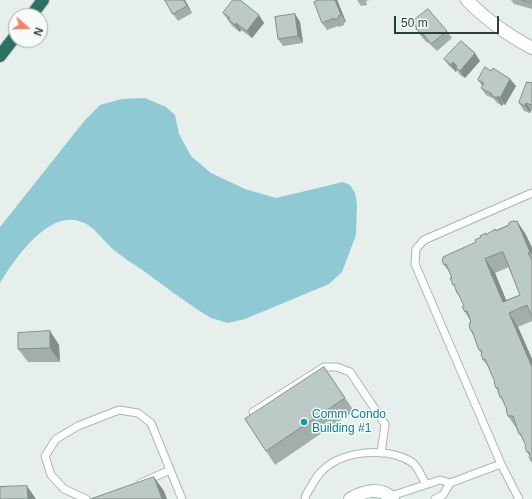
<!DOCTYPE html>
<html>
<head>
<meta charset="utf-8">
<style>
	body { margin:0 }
	#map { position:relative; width:532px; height:499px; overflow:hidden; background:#e6efeb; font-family:Arial,sans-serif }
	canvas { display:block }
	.north { position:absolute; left:8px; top:8px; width:40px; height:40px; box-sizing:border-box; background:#f7fbf9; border:1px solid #a3b1ad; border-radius:50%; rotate:110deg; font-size:11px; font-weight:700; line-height:16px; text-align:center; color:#24423a }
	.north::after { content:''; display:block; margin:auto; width:14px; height:18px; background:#f4845f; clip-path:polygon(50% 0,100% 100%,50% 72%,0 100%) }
	.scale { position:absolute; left:394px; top:16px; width:105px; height:18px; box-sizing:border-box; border:2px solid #24423a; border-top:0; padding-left:5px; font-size:12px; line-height:14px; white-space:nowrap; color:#24423a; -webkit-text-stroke:3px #f7fbf9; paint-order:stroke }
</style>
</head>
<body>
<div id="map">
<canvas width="532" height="499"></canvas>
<div class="north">N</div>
<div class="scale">50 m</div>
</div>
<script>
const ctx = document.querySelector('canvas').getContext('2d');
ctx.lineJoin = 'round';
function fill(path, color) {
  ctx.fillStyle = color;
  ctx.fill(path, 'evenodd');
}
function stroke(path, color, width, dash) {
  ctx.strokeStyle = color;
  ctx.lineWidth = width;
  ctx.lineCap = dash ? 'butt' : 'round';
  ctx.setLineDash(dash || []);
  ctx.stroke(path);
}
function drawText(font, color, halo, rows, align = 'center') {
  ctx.font = font + ' Arial,sans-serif';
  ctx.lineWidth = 3;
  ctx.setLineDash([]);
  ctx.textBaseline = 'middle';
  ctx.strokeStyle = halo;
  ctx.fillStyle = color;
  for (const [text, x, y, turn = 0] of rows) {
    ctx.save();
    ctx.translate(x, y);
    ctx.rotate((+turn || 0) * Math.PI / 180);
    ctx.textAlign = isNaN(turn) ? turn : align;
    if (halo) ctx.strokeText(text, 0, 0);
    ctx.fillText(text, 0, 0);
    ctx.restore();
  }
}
fill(new Path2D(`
	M145 98 166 107 175 115 179 134 191 156 211 173 245 189 276 198 343 182 350 185 355 193 357 204 356 235 342 272 329 284 245 319 228 323 211 318 198 310C179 297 160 283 141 269 132 263 122 257 114 250 102 240 94 225 79 221 47 211 14 260 0 283V227L85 120 100 105 122 99Z`), '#8ec9d4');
const lane = new Path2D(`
	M253 412 324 367H337L350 372 385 424 381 453
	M141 483 170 470
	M450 483 501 464
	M391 496 440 480 450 483 443 495 435 499
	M86 499 64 489 51 475 45 456 56 439 78 426 119 410 138 413 151 423 182 499
	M305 499 306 495C311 487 315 478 321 472 341 450 389 446 413 463 418 467 422 478 426 484
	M519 499 501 464 415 264 416 249 424 240 532 193`);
const street = new Path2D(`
	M467 0C486 20 508 35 532 48
	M350 499C363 491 381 486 393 499`);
const highway = new Path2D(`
	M31 16 43 0
	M0 56 16 35`);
stroke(lane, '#a8b8b2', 9);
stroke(street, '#a8b8b2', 14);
stroke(highway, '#c2cac8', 14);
stroke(lane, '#fff', 7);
stroke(street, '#fff', 12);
stroke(highway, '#2f6f62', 12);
fill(new Path2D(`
	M165 0H185L192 13 178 21 173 14Z
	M319 0H337L338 2 346 22 344 23V25L339 27 338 26 327 30 322 23Z
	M357 0H370L366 1 367 5 361 6Z
	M511 0H532V9L514 4Z
	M223 13 264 23 252 38 241 30 240 32 233 27Z
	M295 14 300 22 303 43 283 46 278 39Z
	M412 22 447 31 452 38 437 51 428 42 427 43 421 36Z
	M444 59 480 61 465 78 460 75 457 70 456 72 449 66Z
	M491 71 510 79 516 86 505 105 503 104 502 106 496 102 494 99 486 95 481 88 482 86 478 80Z
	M532 83V111L531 110 530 113 524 111 519 103Z
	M517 221 526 235 532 248V321L518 327 532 359V463L529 455 527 452 526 446 524 440 519 434 517 429 508 416 507 410 504 403 500 397 498 391 496 388 495 382 488 366 483 360 482 353 479 350 474 336 471 331 470 325 471 322 465 312 464 306 461 299 457 293 456 288 453 285 452 278 450 273 444 265 476 242 496 230ZM509 267 520 295 506 300 495 273Z
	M50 331 59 345 60 362H28L18 349Z
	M324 367 354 411 275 465 266 451Z`), '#a1aea9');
fill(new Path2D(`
	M184 0H185L192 13 187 6Z
	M335 0H337L338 2 346 22 341 15Z
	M295 14 300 22 303 43 298 36Z
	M259 15 264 23 252 38 247 31Z
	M236 23 241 30 240 32 235 25Z
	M475 53 480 61 465 78 460 71Z
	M453 62 458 69 455 67 457 70 456 72 451 65Z
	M510 79 516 86 505 105 500 98Z
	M498 96 503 104 502 106 497 98Z
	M526 103 531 110 530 113 525 106Z
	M517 221 526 235 532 248V255L530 252Z
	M485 259 495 273 511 312 503 302Z
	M509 313 518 327 532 359V367Z
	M50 331 59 345 60 362 50 348Z
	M154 477 164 491 167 499H162Z
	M27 486 36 499H28Z`), '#838d89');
const building = new Path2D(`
	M165 0H184L187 6 173 14Z
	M233 0H240L259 15 247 31 236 23 235 25 228 19 230 18 223 13Z
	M319 0H335L341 15 338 16 339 18 334 20V18L322 23 314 2Z
	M522 0H531L530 2Z
	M428 9 447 31 431 44 423 34 422 35 416 29 417 28 412 22Z
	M295 14 298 36 278 39 275 17Z
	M461 41 475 53 460 71 455 67 457 66 453 62 451 65 444 59Z
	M485 67 491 71 493 68 510 79 500 98 498 96 497 98 491 95 492 94 481 88 484 83 478 80Z
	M527 82 532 83V105L526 103 525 106 519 103Z
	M514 221V222L517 221 530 252 528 253 532 260V317L527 305 509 313 532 367V461H531L529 456 530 455 529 452H527L525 447 526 446 520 433 519 434 513 416H508L506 410H507L501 396 500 397 498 391H499L497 387 496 388 494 382H495L485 359 483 360 481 354 482 353 481 350H479L472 331H471L469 326 470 325 469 323 471 322 467 311 465 312 462 307 464 306 458 293H457L454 284 453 285 450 278H452L446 264 444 265 442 260 443 259V257L476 242 475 240 481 237 480 236 486 233V235L495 229 496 231 509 225V223ZM503 252 520 295 503 302 485 259Z
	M50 331V348L18 349V333Z
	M324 367 345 398 266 451 245 419Z
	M154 477 162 499H91Z
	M27 486 28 499H0V487Z`);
fill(building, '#bbcac4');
stroke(building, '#838d89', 1);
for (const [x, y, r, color] of [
	[304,422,4,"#0f9aa8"]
]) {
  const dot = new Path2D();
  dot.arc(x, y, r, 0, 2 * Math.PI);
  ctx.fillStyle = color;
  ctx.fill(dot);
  stroke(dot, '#f7fbf9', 1.5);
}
drawText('12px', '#0d838f', '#f7fbf9', [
	["Comm Condo",312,415],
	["Building #1",312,429]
], 'left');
</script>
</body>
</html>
